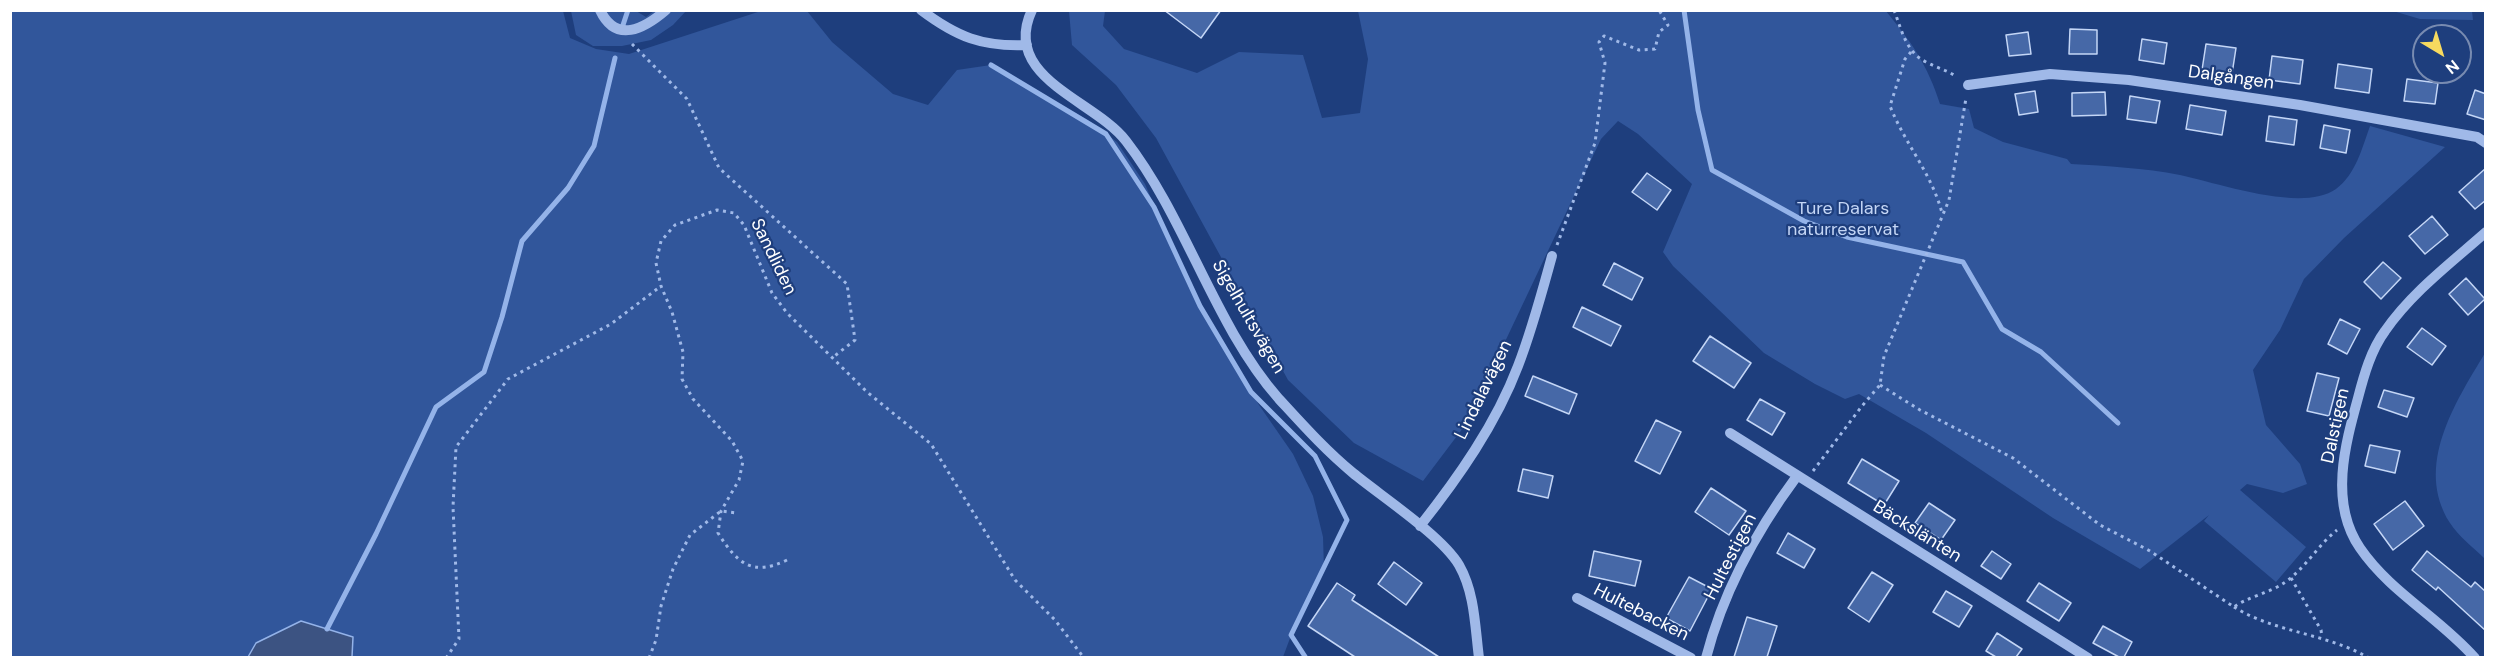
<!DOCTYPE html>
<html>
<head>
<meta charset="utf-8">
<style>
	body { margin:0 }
	#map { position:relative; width:2496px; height:668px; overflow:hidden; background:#1e3e7d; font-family:"DM Sans",sans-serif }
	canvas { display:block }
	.frame { position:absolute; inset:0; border:12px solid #fff; pointer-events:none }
	.north { position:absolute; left:2412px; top:24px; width:60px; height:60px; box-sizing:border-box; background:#1e3e7d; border:2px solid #788bb1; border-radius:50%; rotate:142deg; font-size:16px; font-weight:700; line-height:24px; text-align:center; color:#fff }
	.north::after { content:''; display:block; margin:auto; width:21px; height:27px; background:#f7da5f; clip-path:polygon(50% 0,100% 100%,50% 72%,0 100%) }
</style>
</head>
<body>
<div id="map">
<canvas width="2496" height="668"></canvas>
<div class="frame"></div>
<div class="north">N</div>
</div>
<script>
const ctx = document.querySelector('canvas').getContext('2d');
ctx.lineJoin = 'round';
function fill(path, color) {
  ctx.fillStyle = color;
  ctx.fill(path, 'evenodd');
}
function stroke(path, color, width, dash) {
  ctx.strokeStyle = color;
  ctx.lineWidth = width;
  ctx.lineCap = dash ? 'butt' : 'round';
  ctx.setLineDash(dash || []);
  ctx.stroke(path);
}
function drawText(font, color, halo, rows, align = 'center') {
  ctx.font = font + ' "DM Sans",sans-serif';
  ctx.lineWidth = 4.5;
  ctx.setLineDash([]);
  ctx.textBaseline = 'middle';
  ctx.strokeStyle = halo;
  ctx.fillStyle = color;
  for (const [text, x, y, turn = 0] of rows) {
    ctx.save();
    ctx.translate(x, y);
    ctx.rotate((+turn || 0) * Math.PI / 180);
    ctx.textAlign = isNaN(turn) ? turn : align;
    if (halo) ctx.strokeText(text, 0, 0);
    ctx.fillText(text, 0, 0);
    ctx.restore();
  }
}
fill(new Path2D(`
	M1885 10C1911 41 1928 66 1940 104L1969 109 1974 128 2003 142 2067 159 2071 164C2107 166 2144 168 2180 175 2218 183 2302 213 2336 189 2356 174 2362 148 2370 126L2445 147 2344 238 2304 279 2280 330 2253 370 2266 425 2300 464 2307 484 2283 493 2247 484 2240 490 2306 547 2276 582 2204 521 2209 515 2140 569 2053 518 1926 433 1859 394 1845 399 1815 384 1764 353 1673 266 1663 252 1692 184 1638 134 1618 121 1601 139 1466 424 1423 481 1354 443 1288 380 1156 138 1116 85 1072 45 1069 11H1105L1103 26 1124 49 1197 73 1239 52 1303 55 1322 118 1360 113 1368 59 1358 11Z
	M10 11H563L570 38 596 49 629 54 761 11H807L832 42 893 94 928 105 957 70 991 65 1088 120 1117 142 1145 184 1189 288 1259 405 1293 454 1313 496 1323 537 1324 569 1299 614 1283 657 352 658 353 637 301 621 256 643 248 657H11Z
	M571 11H636L646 17 654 11H686L673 25 651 40 622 46H593L576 35Z
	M2393 11H2472L2473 20 2420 19Z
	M2485 353V559C2474 548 2458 536 2450 523 2414 466 2455 403 2485 353Z`), '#31569b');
const water = new Path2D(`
	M301 621 353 637 352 657H248L256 643Z`);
fill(water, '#3c5382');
stroke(water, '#94b3e9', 1.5);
stroke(new Path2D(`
	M1684 10 1698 110 1712 170 1804 221 1847 237 1963 262 2002 329 2041 352 2118 423
	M623 25 628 10
	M991 65 1106 134 1154 207 1200 306 1251 392 1315 456 1347 520 1291 635 1306 658
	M327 629 376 534 436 407 484 372 502 317 522 241 568 188 594 146 615 58`), '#94b3e9', 5);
const building = new Path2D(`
	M1164 10H1221L1201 38Z
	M2070 29 2097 30V54H2069Z
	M2028 32 2031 54 2009 56 2006 35Z
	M2142 39 2167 43 2164 64 2139 60Z
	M2206 44 2236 48 2232 74 2202 70Z
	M2272 56 2303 60 2300 84 2269 80Z
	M2338 64 2372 69 2369 93 2335 88Z
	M2407 79 2438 83 2435 104 2404 101Z
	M2475 90 2486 94V120L2467 114Z
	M2035 91 2038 112 2019 115 2015 94Z
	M2105 92 2106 115 2072 116V93Z
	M2130 96 2160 101 2156 123 2127 119Z
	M2190 105 2226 111 2222 135 2186 129Z
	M2269 116 2297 120 2294 145 2266 141Z
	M2324 125 2350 130 2346 153 2320 148Z
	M2486 168V200L2475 209 2459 192Z
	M1647 173 1671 190 1657 210 1632 192Z
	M2432 216 2448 235 2425 254 2409 236Z
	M2383 262 2401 278 2381 299 2364 282Z
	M1614 263 1643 278 1632 300 1603 285Z
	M2466 278 2485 299 2468 315 2449 294Z
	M1582 307 1621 326 1611 346 1573 327Z
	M2340 319 2360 329 2347 354 2328 344Z
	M2422 328 2446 346 2432 365 2407 347Z
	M1710 336 1751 363 1734 388 1693 361Z
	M2317 373 2339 378 2329 416 2307 411Z
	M1533 376 1577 394 1569 414 1525 396Z
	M2384 390 2414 398 2407 417 2378 407Z
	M1760 399 1785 413 1772 435 1747 420Z
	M1656 420 1681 432 1660 474 1635 461Z
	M2370 445 2400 451 2395 473 2365 466Z
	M1862 459 1899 481 1884 505 1848 483Z
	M1523 469 1553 476 1548 498 1518 491Z
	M1711 488 1746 511 1729 535 1695 512Z
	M2405 501 2424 526 2393 550 2374 524Z
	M1929 503 1955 520 1941 540 1915 523Z
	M1788 533 1815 549 1804 568 1777 553Z
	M1594 551 1641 561 1635 586 1589 576Z
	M1992 551 2011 564 2001 579 1981 566Z
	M2427 551 2471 587 2475 582 2486 592V631L2438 587 2436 590 2412 570Z
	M1394 562 1422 583 1406 605 1378 584Z
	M1872 572 1893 585 1869 622 1848 608Z
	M1689 577 1712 589 1690 631 1666 618Z
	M1337 583 1355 595 1352 600 1439 657H1355L1308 626Z
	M2039 583 2071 603 2059 621 2027 601Z
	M1946 591 1972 606 1959 627 1933 612Z
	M1747 617 1777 626 1767 657H1734Z
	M2103 626 2132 642 2124 657H2119L2093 643Z
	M1997 633 2022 649 2016 657H1996L1986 651Z`);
fill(building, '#4668a7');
stroke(building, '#c4d6f6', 1.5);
stroke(new Path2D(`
	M1894 10C1902 31 1906 52 1926 62 1937 68 1947 70 1957 77
	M632 44 687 99 719 168 847 284 855 340 832 358
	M1911 52 1905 59 1890 106C1905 144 1932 174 1942 213
	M1557 245 1595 143 1605 63 1599 42 1604 36 1639 50 1655 49 1659 32 1668 25 1659 10
	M1880 385 1920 410 2013 458 2100 525 2150 551 2234 607C2245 598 2269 593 2284 583 2305 569 2317 546 2337 530
	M1813 471 1862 406 1880 385 1884 356 1949 200 1966 98
	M787 560C752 577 737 563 718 533L721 511 739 480 743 461 732 441 693 399 682 379 683 352 672 312 661 286 656 263 661 241 675 225 717 210 734 213 744 225 772 293 787 313 867 392 931 444 1015 580 1055 620 1084 658
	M2291 578 2321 630 2322 637
	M2234 607C2276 633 2326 633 2369 658
	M446 658 459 639 453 507 456 447 508 379 611 324 661 286
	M649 658 656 640 661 606 673 569 690 535 721 511 736 513`), '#a0b9e8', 3, [3, 4.5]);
stroke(new Path2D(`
	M600 10C616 44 644 29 666 10
	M921 10C957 37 982 47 1027 45
	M1032 10C1000 78 1095 100 1126 141 1187 220 1214 325 1279 399 1302 424 1326 451 1353 473 1381 496 1442 536 1459 565 1475 593 1475 627 1479 658
	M1968 85 2050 74 2129 80 2300 105 2477 137 2486 143
	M1730 433 2088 658
	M1420 526C1458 478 1496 424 1518 366 1532 330 1542 292 1552 256
	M1577 598 1691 658
	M1706 658C1723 592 1757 530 1797 476
	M2475 658C2440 618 2390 592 2360 548 2329 503 2345 445 2358 398 2364 375 2371 350 2385 331 2412 292 2451 263 2486 232`), '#a0b9e8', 10);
drawText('18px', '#fff', '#1e3e7d', [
	["Dalgången",2231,78,8],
	["Sandliden",773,257,64],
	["Sigelhultsvägen",1248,317,60],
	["Lindalavägen",1484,390,-64],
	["Dalstigen",2336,426,-78],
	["Bäckslänten",1917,532,32],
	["Hultestigen",1731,557,-63],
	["Hultebacken",1641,613,27]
]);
drawText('18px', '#c4d6f6', '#1e3e7d', [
	["Ture Dalars",1843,209],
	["naturreservat",1843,230]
]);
</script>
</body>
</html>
